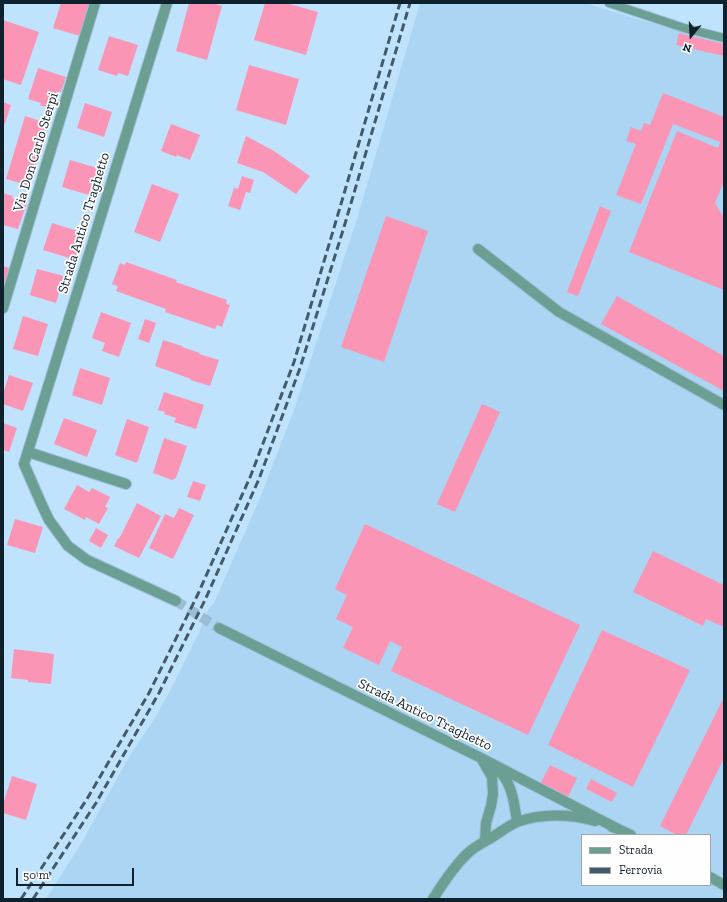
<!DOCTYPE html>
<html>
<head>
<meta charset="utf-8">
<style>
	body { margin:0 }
	#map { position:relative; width:727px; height:902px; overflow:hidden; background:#bfe3fd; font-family:"Zilla Slab",serif }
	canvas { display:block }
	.frame { position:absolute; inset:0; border:4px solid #0f212d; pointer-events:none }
	.legend { position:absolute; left:581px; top:834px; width:130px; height:52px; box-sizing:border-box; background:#fefefe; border:1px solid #9ea6aa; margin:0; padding:5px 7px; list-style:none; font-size:12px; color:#0f212d }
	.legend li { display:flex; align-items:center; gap:8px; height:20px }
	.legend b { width:20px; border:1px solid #9ea6aa }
	.north { position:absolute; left:671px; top:16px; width:40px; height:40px; -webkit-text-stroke:3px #fefefe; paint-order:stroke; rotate:198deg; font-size:11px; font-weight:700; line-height:16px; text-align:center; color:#0f212d }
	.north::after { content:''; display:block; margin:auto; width:14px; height:18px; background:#0f212d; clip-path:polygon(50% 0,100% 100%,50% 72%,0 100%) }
	.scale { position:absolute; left:16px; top:868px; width:118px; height:18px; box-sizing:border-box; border:2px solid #0f212d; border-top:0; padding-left:5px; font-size:12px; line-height:14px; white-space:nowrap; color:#0f212d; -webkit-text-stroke:3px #fefefe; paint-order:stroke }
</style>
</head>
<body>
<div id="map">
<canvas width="727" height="902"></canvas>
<div class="frame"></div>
<ul class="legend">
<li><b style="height:5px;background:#6c9f94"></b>Strada</li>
<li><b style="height:5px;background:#435a6b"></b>Ferrovia</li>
</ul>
<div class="north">N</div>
<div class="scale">50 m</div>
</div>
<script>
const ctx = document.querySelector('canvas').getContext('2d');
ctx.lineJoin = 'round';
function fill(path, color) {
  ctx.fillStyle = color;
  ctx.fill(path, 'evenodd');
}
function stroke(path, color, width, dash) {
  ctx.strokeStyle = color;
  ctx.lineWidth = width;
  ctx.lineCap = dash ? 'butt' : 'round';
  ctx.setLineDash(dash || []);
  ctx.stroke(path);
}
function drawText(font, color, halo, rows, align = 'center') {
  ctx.font = font + ' "Zilla Slab",serif';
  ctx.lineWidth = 3.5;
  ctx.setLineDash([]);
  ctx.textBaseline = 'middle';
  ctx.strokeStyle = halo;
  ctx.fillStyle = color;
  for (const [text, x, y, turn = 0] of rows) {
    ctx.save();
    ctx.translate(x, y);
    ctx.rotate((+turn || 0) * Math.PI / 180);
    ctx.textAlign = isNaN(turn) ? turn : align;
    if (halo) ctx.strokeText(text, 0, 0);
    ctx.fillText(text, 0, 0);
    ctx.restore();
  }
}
fill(new Path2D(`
	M420 3H588L594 6 665 27 724 42V899H46L82 842 129 757 156 716 173 685 199 632 209 608 214 603 260 498 295 407 357 219ZM582 835H710V885H582Z`), '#abd5f2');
fill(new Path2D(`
	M61 3H90L80 36 53 28Z
	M189 3H213L222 6 207 60 176 51Z
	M265 3H286L318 12 306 55 254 40Z
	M3 20 39 32 21 85 3 79Z
	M679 33 724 44V56L676 45Z
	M109 36 138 45 128 76 118 73 117 76 98 70Z
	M249 65 299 79 286 125 236 110Z
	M38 68 66 77 61 92 59 91 53 109 40 105 41 103 28 99Z
	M663 93 724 117V181L715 203 724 218V290L629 252 677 131 718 148 720 142 673 124 641 204 616 195 636 144 626 141 631 127 641 131 644 123 650 125Z
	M3 102 11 105 3 129Z
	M85 103 112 112 104 137 77 128Z
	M25 116 46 123 44 131 46 132 41 148H39L35 161 37 162 32 177 30 176 27 185 6 179Z
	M171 124 200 135 190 160 177 155 176 157 161 151Z
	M246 136 274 151 310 176 296 194 263 172 237 163Z
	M70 160 104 170 99 186 92 184 89 195 62 187Z
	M242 176 254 180 250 193 246 192 240 210 228 206 234 188 238 189Z
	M152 184 179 194 160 242 134 232Z
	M3 193 13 196 12 198 27 203 18 229 3 225Z
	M600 206 611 211 578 296 567 292Z
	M386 216 428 231 384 362 341 347Z
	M52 223 81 232 78 241 81 242 76 260 43 250Z
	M126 262 177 280 176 282 227 300 226 304 230 305 222 327 217 325 215 329 165 312 166 309 116 291 118 286 112 284 120 263 125 265Z
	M3 266 10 268 5 282 3 281Z
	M37 269 64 276 56 303 30 295Z
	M617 296 724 356V391L601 324Z
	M101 312 131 323 119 357 102 351 105 343 92 338Z
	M23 316 48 324 38 356 13 349Z
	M145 319 156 323 149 343 138 339Z
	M163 340 182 346V347L200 353 199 354 219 360 210 386 190 380 191 379 155 366Z
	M80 368 110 378 102 405 72 395Z
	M9 375 33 383 23 411 3 404V394Z
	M164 392 204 405 196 429 174 422 176 418 164 414 165 412 158 410Z
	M482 404 500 412 455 512 437 504Z
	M64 418 97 430 87 457 54 444Z
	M127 419 149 427 137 463 115 455Z
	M3 423 17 428 9 452 3 450Z
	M164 438 187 446 176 478 172 480 153 473Z
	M193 481 206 485 200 501 187 497Z
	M77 485 89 492 92 488 110 497 105 507 108 508 99 524 86 517 85 520 64 509Z
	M137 503 161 516 139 558 114 546 118 538 119 539Z
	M179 508 194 515 173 559 149 548 165 514 174 518Z
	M15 519 43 527 35 553 7 545Z
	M365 524 580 625 528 735 391 671 402 647 390 641 379 665 343 648 353 627 336 619 347 595 335 589Z
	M96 528 108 535 101 548 89 541Z
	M653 551 724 585V627L706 619 703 626 633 592Z
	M602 630 690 670 633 787 548 745Z
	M14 649 54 654 51 684 28 682V680L11 678Z
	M724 697V758L686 835H677L660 826Z
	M550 765 577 778 568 797 540 784Z
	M12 776 37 784 26 820 3 813V804Z
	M591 779 617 793 612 802 586 789Z`), '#fb95b6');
stroke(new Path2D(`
	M176 601 219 628`), '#9cbcd3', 10, [10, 5]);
const service = new Path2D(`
	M609 3 684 28 724 38`);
const minor = new Path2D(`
	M167 3 24 464 41 503 49 520 68 546 87 560 176 601
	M478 249 559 312 724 405
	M3 308 95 3
	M28 452 126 484
	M219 628 481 758 618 829
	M481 758 492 777 493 794 491 806 486 823 485 841
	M495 768C513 781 514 803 517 822
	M612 827 618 829 631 835
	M710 877 724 885
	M433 899C443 883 454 866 468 853 474 847 484 842 491 838 499 833 508 826 517 822 541 813 571 814 595 821`);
stroke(service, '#9fc0d8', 10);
stroke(minor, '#9fc0d8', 12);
stroke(service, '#6c9f94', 8);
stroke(minor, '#6c9f94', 10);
stroke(new Path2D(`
	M21 899 87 799 149 693 198 594 251 475 294 362 336 221 400 3
	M33 899 96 803 159 693 205 600 259 479 300 368 344 227 410 3`), '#435a6b', 3, [8, 4]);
drawText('14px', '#0f212d', '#fefefe', [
	["Via Don Carlo Sterpi",36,152,-73],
	["Strada Antico Traghetto",84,223,-73],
	["Strada Antico Traghetto",425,715,26]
]);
</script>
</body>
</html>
